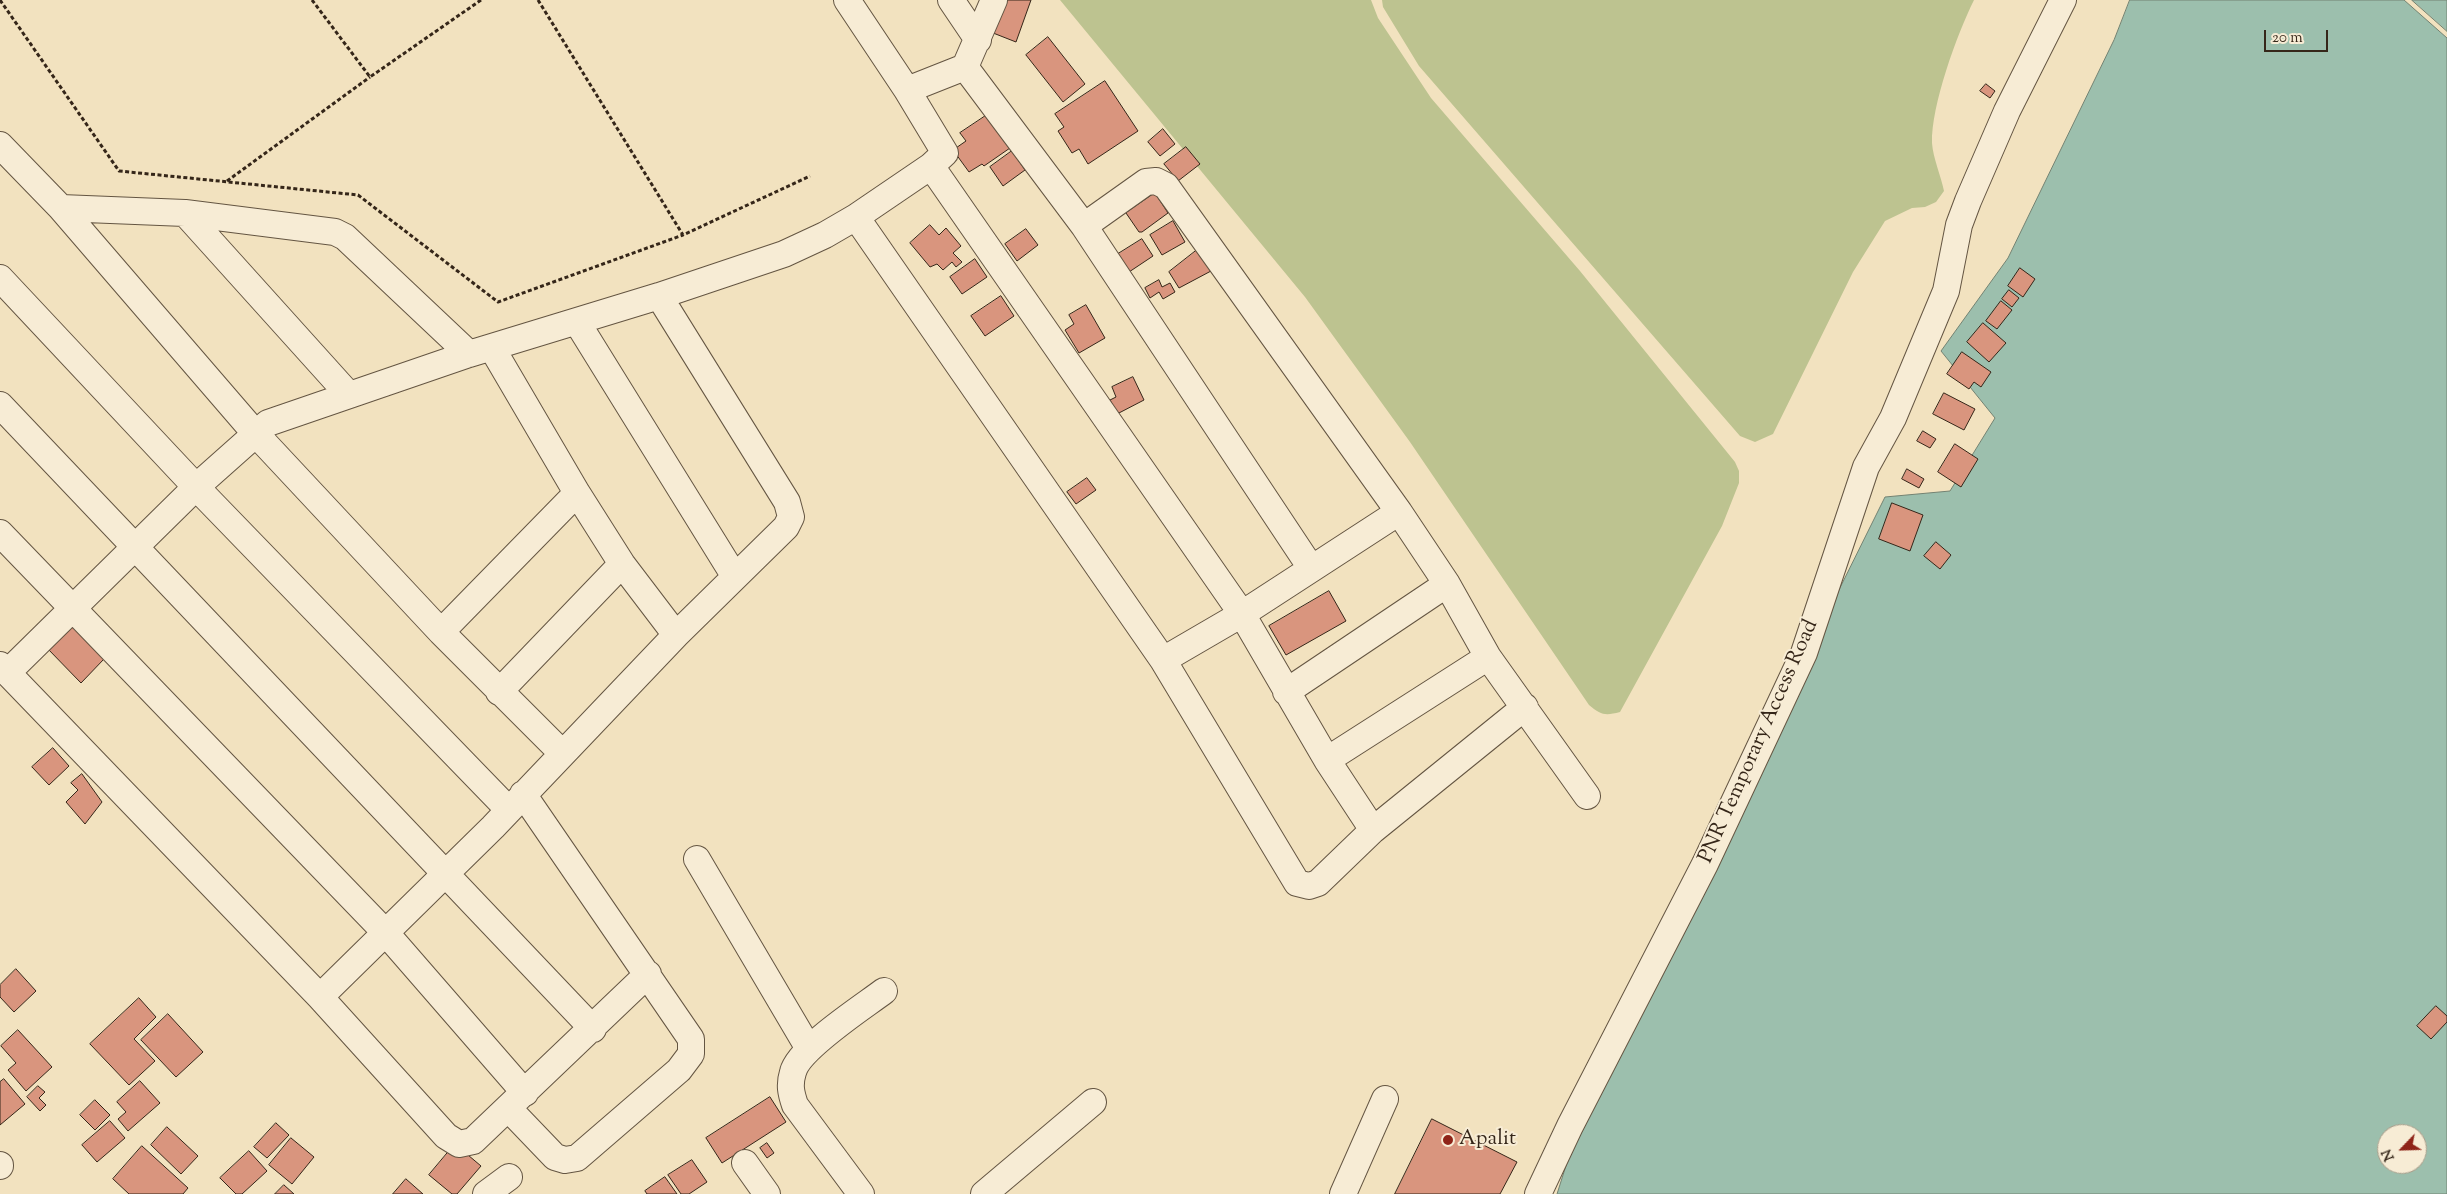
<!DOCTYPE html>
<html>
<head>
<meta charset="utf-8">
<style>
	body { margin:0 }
	#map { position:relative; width:2447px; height:1194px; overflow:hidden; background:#f2e2bf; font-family:"Sorts Mill Goudy",serif }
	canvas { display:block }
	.north { position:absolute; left:2377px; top:1124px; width:50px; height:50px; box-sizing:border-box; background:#f7ecd5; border:1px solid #a99d8a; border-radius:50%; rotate:246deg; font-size:14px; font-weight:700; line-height:20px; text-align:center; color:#352619 }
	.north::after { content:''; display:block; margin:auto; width:18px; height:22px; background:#8f2418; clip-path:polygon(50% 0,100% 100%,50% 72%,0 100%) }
	.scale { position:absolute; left:2264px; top:30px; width:64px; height:22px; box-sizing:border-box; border:2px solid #352619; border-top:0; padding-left:6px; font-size:15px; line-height:18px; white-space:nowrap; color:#352619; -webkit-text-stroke:4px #f7ecd5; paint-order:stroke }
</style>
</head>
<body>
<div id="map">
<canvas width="2447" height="1194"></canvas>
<div class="north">N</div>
<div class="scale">20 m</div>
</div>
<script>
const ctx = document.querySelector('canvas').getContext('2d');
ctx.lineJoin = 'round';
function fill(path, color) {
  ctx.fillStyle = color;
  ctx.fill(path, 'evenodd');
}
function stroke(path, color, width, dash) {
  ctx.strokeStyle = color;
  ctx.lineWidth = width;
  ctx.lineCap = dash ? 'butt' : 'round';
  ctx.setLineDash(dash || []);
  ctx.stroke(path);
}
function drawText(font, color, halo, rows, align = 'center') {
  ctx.font = font + ' "Sorts Mill Goudy",serif';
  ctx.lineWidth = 4;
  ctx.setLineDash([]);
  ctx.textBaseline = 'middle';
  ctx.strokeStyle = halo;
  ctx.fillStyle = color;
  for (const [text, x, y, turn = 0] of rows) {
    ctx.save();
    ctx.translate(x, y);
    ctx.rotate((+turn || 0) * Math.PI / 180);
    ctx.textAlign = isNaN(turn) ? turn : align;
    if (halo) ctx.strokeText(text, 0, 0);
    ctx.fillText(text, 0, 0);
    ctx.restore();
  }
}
fill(new Path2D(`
	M1060 0H1371L1378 18 1431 98 1580 271 1735 462 1739 471V483L1722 526 1620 712C1605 716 1601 715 1589 705L1410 442 1305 297Z
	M1382 0H1974C1957 34 1931 106 1932 143 1933 158 1941 176 1944 191L1936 202 1925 207 1912 208 1885 221 1853 272 1773 434 1755 442 1740 436 1419 66 1383 7Z`), '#bdc390');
const water = new Path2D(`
	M2130 0H2404L2447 38V1194H1557L1615 1011 1765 739 1885 497 1950 491 1995 418 1941 351 2008 258 2114 40ZM2387 1134H2417V1164H2387Z
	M2412 0H2447V31Z`);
fill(water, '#9cbfad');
stroke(water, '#738272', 1);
const building = new Path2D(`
	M999 0H1031L1016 42 988 31Z
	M1048 37 1085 84 1063 102 1026 55Z
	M1105 81 1138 131 1088 164 1079 149 1072 153 1058 131 1064 127 1055 114Z
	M1986 84 1995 91 1990 98 1980 91Z
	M987 115 1010 148 984 166 982 164 969 172 953 150 966 141 960 133Z
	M1163 129 1175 144 1160 156 1148 142Z
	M1186 147 1200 164 1178 181 1164 164Z
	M1012 151 1025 170 1003 186 990 167Z
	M1155 193 1168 213 1142 232H1139L1126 213Z
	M1173 221 1185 242 1162 255 1150 235Z
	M930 225 939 235 946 228 961 246 953 253 962 262 956 267 952 262 943 270 937 264 930 267 910 243Z
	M1026 229 1038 245 1017 261 1005 244Z
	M1142 239 1153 256 1129 272 1118 254Z
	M1197 250 1211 271 1179 288 1169 272Z
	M975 259 987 277 962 294 950 277Z
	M2020 268 2035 279 2023 297 2008 286Z
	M1159 280 1162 287 1170 283 1175 292 1163 299 1159 292 1150 298 1145 288Z
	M2009 290 2019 298 2012 307 2002 299Z
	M1001 296 1014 316 985 336 971 316Z
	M2001 301 2012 310 1997 329 1986 321Z
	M1086 305 1105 338 1079 353 1065 330 1074 324 1069 315Z
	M1983 323 2006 343 1989 362 1967 342Z
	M1962 352 1991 372 1981 387 1974 382 1969 389 1947 374Z
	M1133 377 1144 400 1117 414 1110 400 1116 397 1112 387Z
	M1944 393 1975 409 1964 430 1933 414Z
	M1923 431 1936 439 1930 448 1917 441Z
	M1955 444 1978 459 1961 487 1938 472Z
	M1907 469 1924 479 1919 488 1902 479Z
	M1087 478 1096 490 1076 504 1067 492Z
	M1892 503 1923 515 1910 551 1879 539Z
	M1936 542 1951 555 1940 569 1924 556Z
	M1329 591 1346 621 1286 655 1269 626Z
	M70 625 104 659 81 683 47 648Z
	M53 748 69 766 49 785 32 767Z
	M82 774 102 802 85 824 66 802 78 790 71 783Z
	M16 969 36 991 14 1012 0 997V985Z
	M139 998 156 1017 134 1039 155 1061 129 1085 90 1044Z
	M2436 1006 2447 1016V1022L2431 1039 2417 1026Z
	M168 1014 203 1052 176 1077 141 1040Z
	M18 1030 52 1067 26 1091 8 1070 16 1063 1 1046Z
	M4 1079 25 1104 0 1125V1082Z
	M140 1081 160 1103 128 1131 118 1119 126 1112 117 1102Z
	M38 1086 45 1092 39 1098 46 1105 40 1111 27 1097Z
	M770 1097 786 1122 722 1163 706 1138Z
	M95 1100 110 1115 95 1130 80 1115Z
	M1432 1119 1517 1162 1500 1194H1395Z
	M110 1121 125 1138 97 1162 82 1145Z
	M276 1123 289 1135 267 1158 254 1147Z
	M167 1127 198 1156 181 1174 151 1145Z
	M291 1138 314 1157 292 1184 269 1165Z
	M767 1143 774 1153 767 1158 760 1148Z
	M455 1144 481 1166 457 1194H452L429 1175Z
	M142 1146 188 1188 183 1194H129L113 1179Z
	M249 1151 267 1171 242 1194H236L220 1178Z
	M692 1160 707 1182 689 1194H681L668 1175Z
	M665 1177 677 1194H647L645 1191Z
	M406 1179 423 1194H393Z
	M284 1185 294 1194H275Z`);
fill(building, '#d9957e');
stroke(building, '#352619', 1);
const minor = new Path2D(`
	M847 0 907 90 945 153 931 166 856 217 1163 660 1297 883 1309 886 1318 883 1373 830 1525 707
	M951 0 978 40
	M965 67 1084 226 1311 568
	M907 90 965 67 994 0
	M0 145 61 208 255 433 441 632 562 753
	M931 166 1242 614 1327 760 1373 830
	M61 208 185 213 335 232 345 237 469 354
	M185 213 349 395
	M1084 226 1146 182 1156 181 1166 186 1399 512 1447 584 1488 657 1587 796
	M0 278 196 487 508 809
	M577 322 735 577
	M492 348 577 493 622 564 676 635
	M0 405 593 1029
	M0 533 385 932 525 1093
	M441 632 577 493
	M1163 660 1242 614 1399 512
	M0 665 320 997 446 1136 459 1144 473 1141 648 974
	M7 673 196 487 268 423 469 354 659 296 784 254 825 235 856 217
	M499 692 622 564
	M1286 692 1447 584
	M1327 760 1488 657
	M697 859 809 1049
	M320 997 493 827 676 635 786 527 791 517 787 502 659 296
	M508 1108 555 1157 565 1160 577 1158 679 1070 691 1054V1039L523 794
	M745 1163 767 1194
	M0 1165V1166
	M486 1194 509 1177
	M861 1194 795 1105C791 1093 789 1085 793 1072 799 1048 863 1007 884 991
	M984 1194 1093 1102
	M1343 1194 1385 1099
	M1538 1194 1570 1126 1705 864 1804 653 1866 467 1893 418 1946 291 1959 225 1968 201 2007 111 2063 0`);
stroke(minor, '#645542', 28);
stroke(new Path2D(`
	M0 0 119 171 358 195 498 302 683 235
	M312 0 370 77 481 0
	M538 0 683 235 810 176
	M227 181 370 77`), '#352619', 3, [4, 2.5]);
stroke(minor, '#f7ecd5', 26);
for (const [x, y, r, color] of [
	[1448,1140,6,"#8f2418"]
]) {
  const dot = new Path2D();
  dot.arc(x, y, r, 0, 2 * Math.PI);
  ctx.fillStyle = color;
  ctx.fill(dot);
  stroke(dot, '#f7ecd5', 2);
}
drawText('21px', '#352619', '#f7ecd5', [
	["PNR Temporary Access Road",1760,742,-66]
]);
drawText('21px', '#352619', '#f7ecd5', [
	["Apalit",1459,1140]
], 'left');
</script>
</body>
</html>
